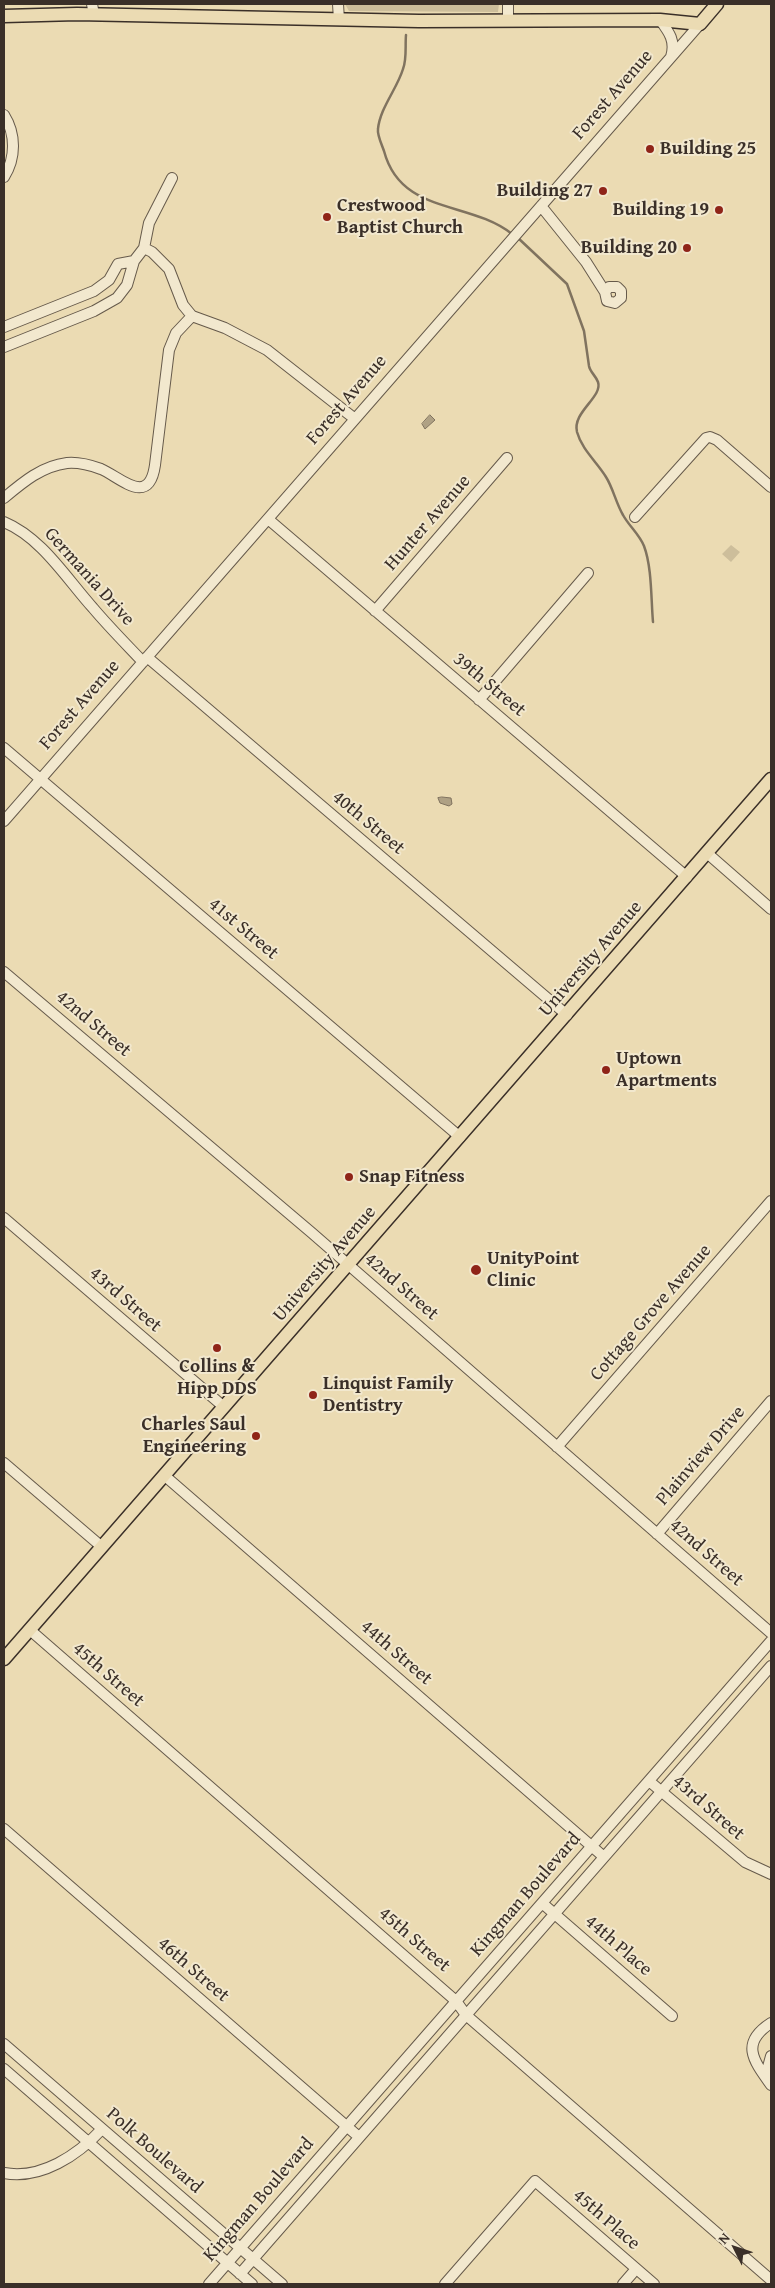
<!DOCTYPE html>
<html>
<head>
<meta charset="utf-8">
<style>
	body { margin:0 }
	#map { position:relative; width:775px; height:2288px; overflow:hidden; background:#ebdbb3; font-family:"Gentium Book Plus",serif }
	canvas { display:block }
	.frame { position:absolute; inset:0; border:5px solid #3a2f28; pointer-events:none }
	.north { position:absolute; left:710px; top:2223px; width:50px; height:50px; -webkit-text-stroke:4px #f2e8ce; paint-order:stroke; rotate:311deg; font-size:14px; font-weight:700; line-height:20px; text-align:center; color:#3a2f28 }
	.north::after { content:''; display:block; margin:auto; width:18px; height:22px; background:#3a2f28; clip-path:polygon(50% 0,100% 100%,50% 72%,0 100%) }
</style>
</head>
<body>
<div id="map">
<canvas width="775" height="2288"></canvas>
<div class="frame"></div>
<div class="north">N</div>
</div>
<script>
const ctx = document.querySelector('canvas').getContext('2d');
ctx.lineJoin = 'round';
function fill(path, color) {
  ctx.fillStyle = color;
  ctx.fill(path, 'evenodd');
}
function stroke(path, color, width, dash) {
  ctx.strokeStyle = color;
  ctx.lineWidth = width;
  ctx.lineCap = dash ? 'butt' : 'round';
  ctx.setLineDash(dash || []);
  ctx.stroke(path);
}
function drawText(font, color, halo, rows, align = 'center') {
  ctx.font = font + ' "Gentium Book Plus",serif';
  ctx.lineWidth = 4;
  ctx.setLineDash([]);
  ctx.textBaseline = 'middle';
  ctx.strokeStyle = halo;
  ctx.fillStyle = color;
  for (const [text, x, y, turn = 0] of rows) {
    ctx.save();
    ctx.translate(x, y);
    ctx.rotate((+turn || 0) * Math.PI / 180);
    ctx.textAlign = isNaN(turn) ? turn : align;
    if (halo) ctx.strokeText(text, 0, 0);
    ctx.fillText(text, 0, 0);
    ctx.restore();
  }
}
fill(new Path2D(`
	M345 4H499L498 12 349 11Z
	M731 545 740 552 731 562 722 554Z`), '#cdbe9b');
const water = new Path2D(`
	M430 415 435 420 425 429 422 424Z
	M442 797 451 798 452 804 449 806 440 803 438 798Z`);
fill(water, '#afa184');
stroke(water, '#80735f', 1);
stroke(new Path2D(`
	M406 35C405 46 407 59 403 69 397 89 380 108 378 129 377 135 382 145 384 151 401 215 469 200 512 234
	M517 237 567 284 584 331 589 366C590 372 596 376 598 382 603 397 572 412 577 432 582 450 597 462 606 477 613 488 616 503 623 515 629 526 639 534 644 546 652 567 651 600 653 622`), '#80735f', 2.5);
const minor = new Path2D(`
	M92 4 94 15
	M338 4 339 20
	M508 4V21
	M660 20C669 32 676 41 671 57
	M4 115C16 134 16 158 4 177
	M541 206 586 262 605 292 607 301 615 303 621 298V291L617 287H609L605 292
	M144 248 152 252 169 269 183 305 192 316 225 328 267 350 355 419
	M4 327 94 291 109 280 118 264 134 261
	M4 347 94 311 117 298 127 285 134 261 144 248 149 223 172 178
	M4 498C23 482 42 466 67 463 78 462 90 465 101 469 120 477 149 508 155 465L169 350 176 333 192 316
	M635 517 706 438 710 437 717 440 771 487
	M268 519 687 877
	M4 522C42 538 66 578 93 608 109 627 126 644 143 662
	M375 611 507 458
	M147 657 567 1015
	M479 700 588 573
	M4 748 460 1137
	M4 821 700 24
	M707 853 771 909
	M4 972 312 1233 771 1633
	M4 1218 224 1407
	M557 1447 771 1201
	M4 1463 102 1547
	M165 1476 604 1857
	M657 1534 771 1401
	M30 1630 456 2001 466 2015 771 2280
	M649 1781 745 1862 771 1874
	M4 1829 359 2137
	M542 1903 672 2016
	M4 2044 282 2284
	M4 2069 252 2284
	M770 2082 768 2067 771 2056
	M771 2085C753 2060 740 2043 771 2023
	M4 2173C41 2180 78 2155 102 2129
	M240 2274 771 1666
	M209 2284 771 1641
	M445 2284 535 2181 654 2284
	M623 2284 636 2269`);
const major = new Path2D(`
	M4 16 77 14 419 21 660 20 700 24 717 4
	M4 1659 771 779`);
stroke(minor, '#665a4b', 12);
stroke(major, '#3a2f28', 15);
stroke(minor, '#f2e8ce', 10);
stroke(major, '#ebdbb3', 12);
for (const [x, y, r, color] of [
	[650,149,5,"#8f2418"],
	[603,191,5,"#8f2418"],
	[719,210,5,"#8f2418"],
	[327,217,5,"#8f2418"],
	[687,248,5,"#8f2418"],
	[606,1070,5,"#8f2418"],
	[349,1177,5,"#8f2418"],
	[476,1270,6,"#8f2418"],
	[217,1348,5,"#8f2418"],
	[313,1395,5,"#8f2418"],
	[256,1436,5,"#8f2418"]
]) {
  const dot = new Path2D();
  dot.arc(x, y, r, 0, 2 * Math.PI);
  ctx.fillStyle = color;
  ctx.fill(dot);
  stroke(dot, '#f2e8ce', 2);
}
drawText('19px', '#3a2f28', '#f2e8ce', [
	["Forest Avenue",613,95,-49],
	["Forest Avenue",347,400,-49],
	["Hunter Avenue",428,523,-49],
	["Germania Drive",89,577,48],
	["39th Street",489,685,40],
	["Forest Avenue",80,705,-49],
	["40th Street",368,823,40],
	["41st Street",243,929,40],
	["University Avenue",591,959,-49],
	["42nd Street",93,1024,40],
	["University Avenue",325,1264,-49],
	["42nd Street",401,1287,41],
	["43rd Street",125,1300,41],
	["Cottage Grove Avenue",651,1313,-49],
	["Plainview Drive",701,1456,-49],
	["42nd Street",706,1553,41],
	["44th Street",396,1653,41],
	["45th Street",108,1675,41],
	["43rd Street",708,1808,41],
	["Kingman Boulevard",526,1895,-49],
	["45th Street",414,1940,41],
	["44th Place",618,1946,41],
	["46th Street",193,1970,41],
	["Polk Boulevard",154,2151,41],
	["Kingman Boulevard",259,2200,-49],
	["45th Place",606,2220,41]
]);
drawText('bold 19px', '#3a2f28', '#f2e8ce', [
	["Building 25",660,149],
	["Building 27",593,191,"right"],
	["Crestwood",337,206],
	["Baptist Church",337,228],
	["Building 19",709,210,"right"],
	["Building 20",677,248,"right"],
	["Uptown",616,1059],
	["Apartments",616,1081],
	["Snap Fitness",359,1177],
	["UnityPoint",487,1259],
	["Clinic",487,1281],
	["Collins &",217,1367,"center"],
	["Hipp DDS",217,1389,"center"],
	["Linquist Family",323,1384],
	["Dentistry",323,1406],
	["Charles Saul",246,1425,"right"],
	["Engineering",246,1447,"right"]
], 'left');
</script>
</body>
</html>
